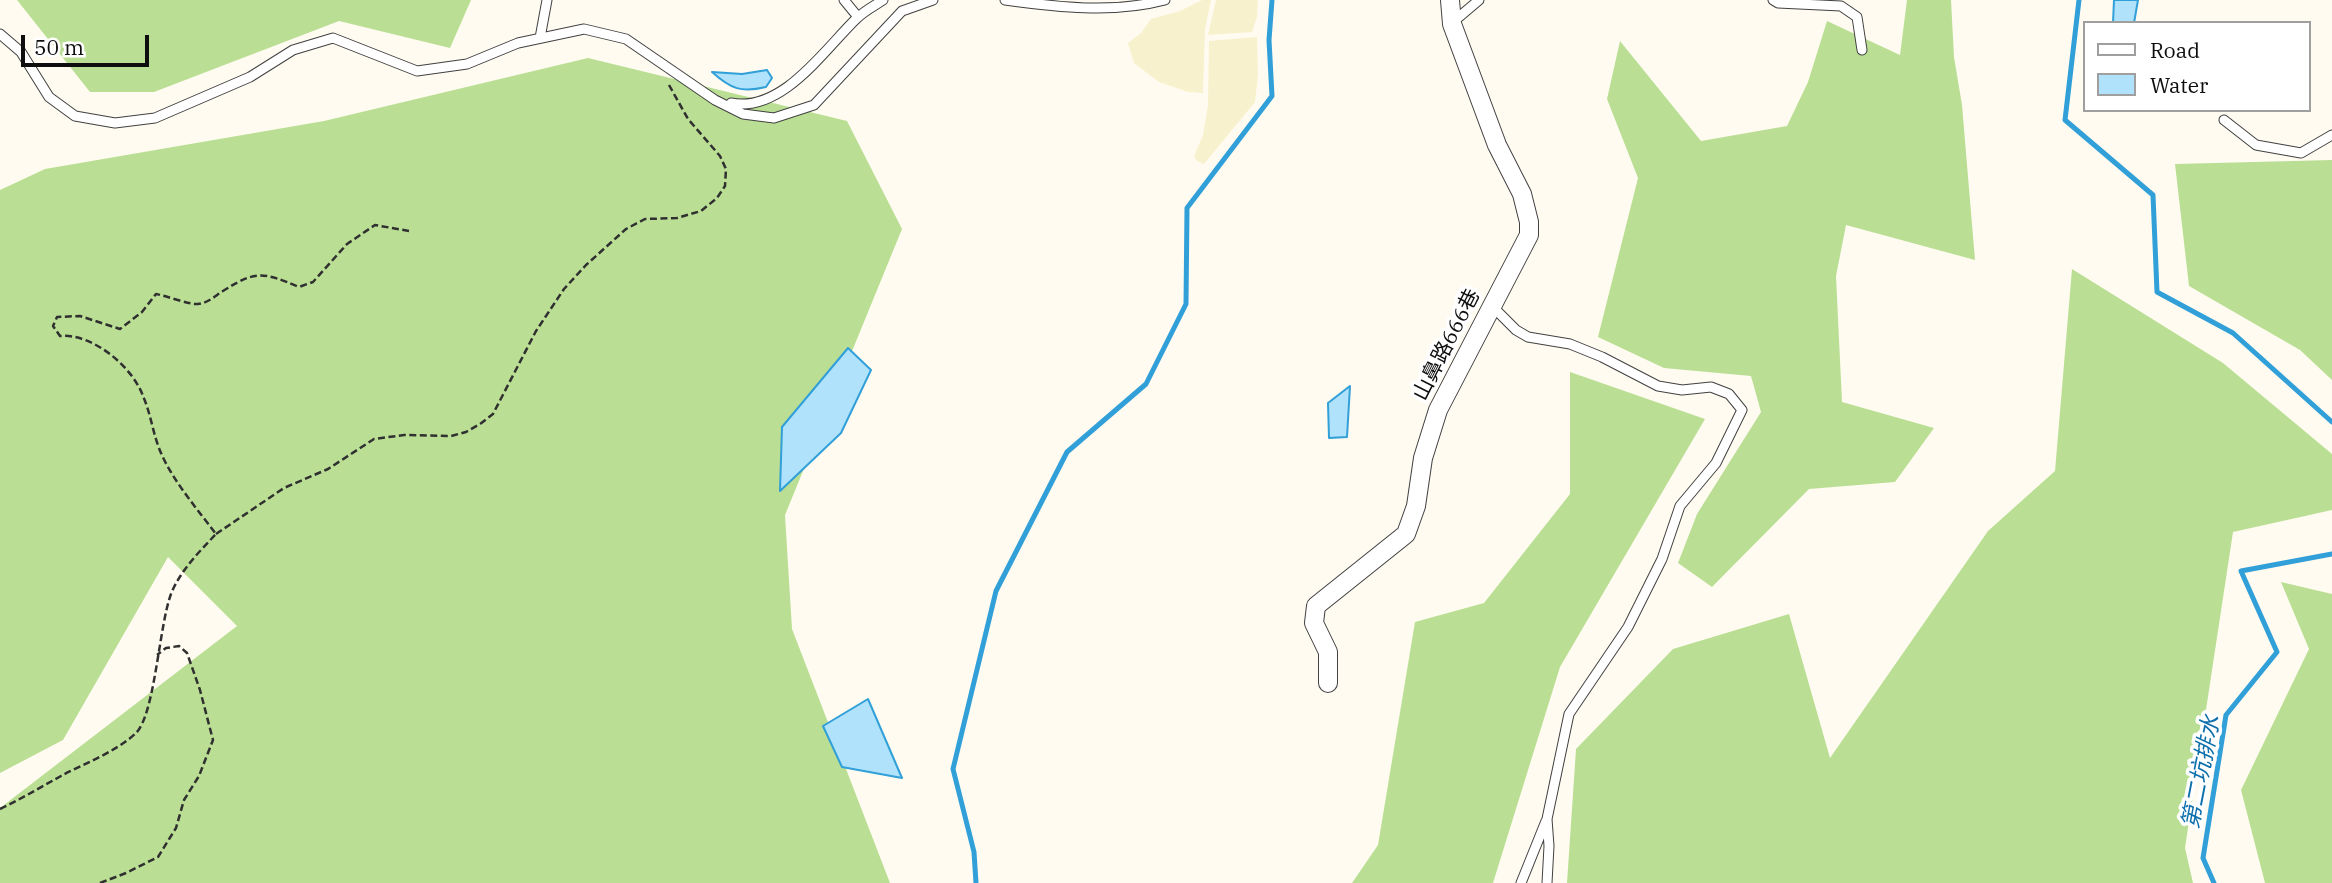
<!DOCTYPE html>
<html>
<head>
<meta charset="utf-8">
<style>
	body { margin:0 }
	#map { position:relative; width:2332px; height:883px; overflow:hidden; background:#fffbf0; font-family:"IBM Plex Serif",serif }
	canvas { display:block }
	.legend { position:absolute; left:2083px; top:21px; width:228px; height:91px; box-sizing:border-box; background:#fff; border:2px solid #9f9f9f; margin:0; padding:9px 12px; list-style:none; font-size:21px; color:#0e0e0e }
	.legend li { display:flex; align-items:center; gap:14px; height:35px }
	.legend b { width:35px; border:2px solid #9f9f9f }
	.scale { position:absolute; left:21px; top:35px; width:128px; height:32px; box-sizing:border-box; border:4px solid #0e0e0e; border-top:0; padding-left:9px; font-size:21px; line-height:24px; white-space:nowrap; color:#0e0e0e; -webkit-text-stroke:5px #fff; paint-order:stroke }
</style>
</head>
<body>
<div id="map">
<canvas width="2332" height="883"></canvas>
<ul class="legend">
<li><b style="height:9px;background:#fff"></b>Road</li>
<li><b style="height:19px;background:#b0e3fb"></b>Water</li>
</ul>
<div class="scale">50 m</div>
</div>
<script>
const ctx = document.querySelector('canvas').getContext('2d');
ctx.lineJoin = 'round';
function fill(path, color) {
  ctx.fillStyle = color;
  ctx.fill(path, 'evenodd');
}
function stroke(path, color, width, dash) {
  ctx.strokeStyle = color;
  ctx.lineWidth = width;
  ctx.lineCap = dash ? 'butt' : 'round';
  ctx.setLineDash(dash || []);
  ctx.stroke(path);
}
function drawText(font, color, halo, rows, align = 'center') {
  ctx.font = font + ' "IBM Plex Serif","Noto Sans TC",serif';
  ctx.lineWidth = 7;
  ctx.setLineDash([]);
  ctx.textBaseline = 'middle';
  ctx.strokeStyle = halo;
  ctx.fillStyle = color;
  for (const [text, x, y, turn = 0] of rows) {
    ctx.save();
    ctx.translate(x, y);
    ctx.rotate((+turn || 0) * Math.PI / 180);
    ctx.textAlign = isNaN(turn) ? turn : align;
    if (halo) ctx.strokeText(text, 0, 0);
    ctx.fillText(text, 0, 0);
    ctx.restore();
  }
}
fill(new Path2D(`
	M1202 0H1211L1205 29 1203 93 1188 92 1159 82 1134 63 1128 43 1141 33 1151 19 1180 11Z
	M1216 0H1258L1257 17 1252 32 1208 35Z
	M1257 37 1258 75 1255 102 1204 164 1197 161 1194 156 1203 135 1208 105 1209 41Z`), '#f8f1cd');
fill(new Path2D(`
	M17 0H471L450 48 339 21 154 92H90Z
	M1907 0H1951L1954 57 1962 105 1975 260 1846 225 1836 276 1842 402 1934 428 1895 482 1809 489 1712 587 1678 563 1697 514 1761 412 1751 376 1664 368 1598 337 1638 178 1607 99 1620 41 1701 141 1787 126 1808 82 1827 21 1900 55Z
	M588 58 847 121 902 229 785 515 792 629 890 883H0V808L237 626 168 557 63 740 0 773V190L45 169 324 121Z
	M2332 160V380L2300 350 2189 286 2175 164Z
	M2072 269 2223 363 2332 454V510L2233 532 2185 848 2193 883H1567L1576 749 1673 649 1789 614 1830 758 1988 531 2055 471Z
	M1570 372 1705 419 1560 667 1493 883H1352L1378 845 1415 622 1484 603 1570 494Z
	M2281 582 2332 594V883H2265L2241 790 2309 649Z`), '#badf94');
const water = new Path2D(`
	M2114 0H2138L2134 23H2113Z
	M767 70 772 78 766 87C741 93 731 89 712 72L742 74Z
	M848 348 871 370 841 433 780 491 782 427Z
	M1350 386 1347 437 1329 438 1328 403Z
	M868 699 902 778 842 767 823 726Z`);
fill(water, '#b0e3fb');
stroke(water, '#319fd8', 2);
stroke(new Path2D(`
	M2079 0 2065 120 2153 195 2157 292 2233 333 2332 422
	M976 883 974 852 953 769 996 591 1067 452 1146 384 1186 304 1187 208 1272 96 1269 40 1272 0
	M2214 883 2203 858 2226 715 2277 652 2241 571 2332 554`), '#319fd8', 5);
const lane = new Path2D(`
	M844 0 858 17
	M1005 0C1058 7 1112 14 1165 0
	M1773 0 1778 3 1841 6 1857 17 1862 50
	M1453 22 1479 0
	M0 34 21 52 49 97 75 116 115 123 155 118 250 77 293 50 333 38 417 71 467 64 518 43 584 29 626 39 715 100 743 114 774 118 814 105 902 11 933 0
	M540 38 547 0
	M731 103C782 113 824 50 856 19 864 11 874 6 883 0
	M2224 120 2256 145 2301 153 2332 135
	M1493 307 1516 330 1528 337 1570 344 1602 357 1658 386 1682 390 1711 387 1729 394 1742 410 1716 463 1680 506 1662 559 1628 627 1569 714 1547 819 1549 846 1547 883
	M1521 883 1546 821`);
const street = new Path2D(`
	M1328 683V652L1314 623 1316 606 1406 534 1416 506 1423 458 1438 410 1529 235V222L1522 194 1497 145 1452 24 1450 0`);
stroke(lane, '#414141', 11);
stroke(street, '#414141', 20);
stroke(new Path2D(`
	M216 534 284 488 328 469 374 439 404 435 451 436 466 432 480 424 493 414 536 331 564 289 586 265 626 229 645 219 677 218 701 211 717 198 725 186 726 169 720 156 688 119 669 85
	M0 809C21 799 41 787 61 776 85 763 116 752 136 733 155 714 159 626 171 594 180 571 199 552 216 534 198 510 173 481 161 453 153 435 151 414 143 396 132 366 92 333 60 336L53 326 57 317 80 316 120 329 142 312 156 294C167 296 190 305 198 304 208 303 215 296 223 291 256 270 263 272 299 287L313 282 347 244 375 225 409 231
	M100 883 126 873 158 857 176 828 184 800 199 776 213 740 200 690 187 653 179 646 166 648 157 655`), '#303030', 2.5, [7, 3.5]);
stroke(lane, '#fff', 9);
stroke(street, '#fff', 18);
drawText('21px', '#0e0e0e', '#fff', [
	["山鼻路666巷",1447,345,-63]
]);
drawText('italic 23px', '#0d6fab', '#fff', [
	["第二坑排水",2202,772,-79]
]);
</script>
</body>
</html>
